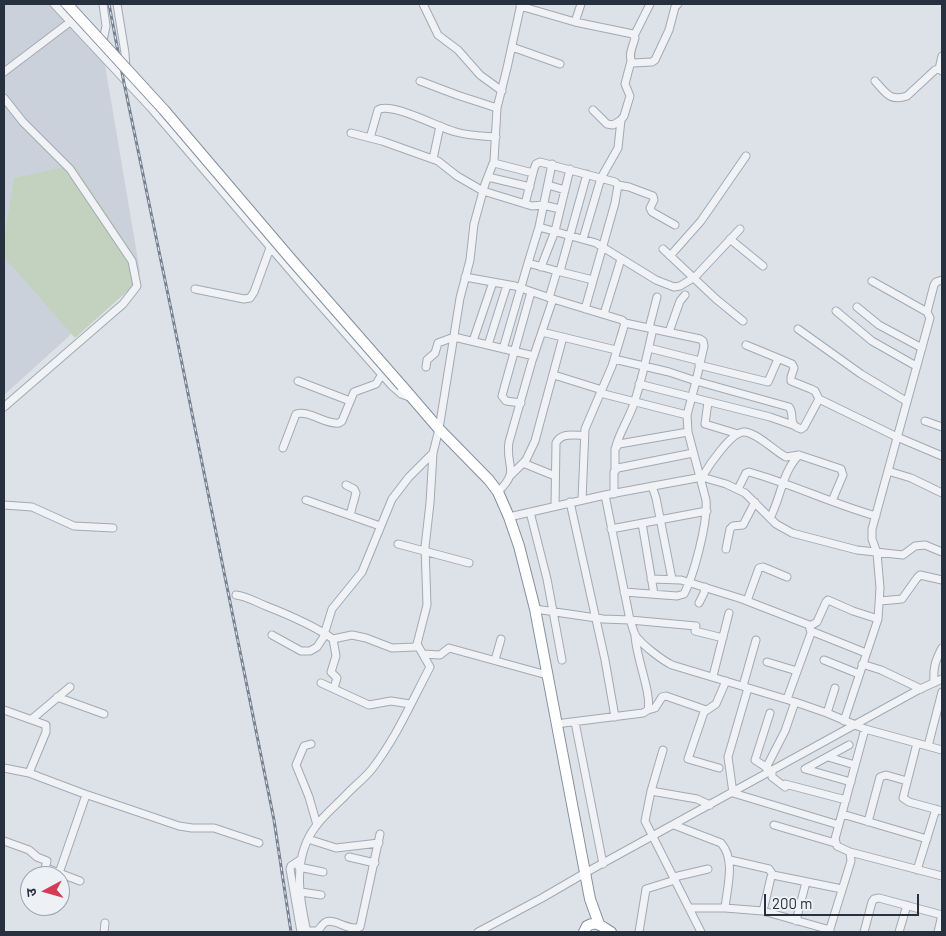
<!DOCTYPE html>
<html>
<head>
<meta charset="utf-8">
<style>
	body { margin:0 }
	#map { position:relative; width:946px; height:936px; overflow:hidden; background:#dde2e8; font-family:Barlow,"Noto Sans Devanagari",sans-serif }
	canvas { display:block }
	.frame { position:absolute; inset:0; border:5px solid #26303f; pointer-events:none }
	.north { position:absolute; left:20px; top:866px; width:50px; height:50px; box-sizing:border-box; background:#edf1f5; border:1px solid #9da4ac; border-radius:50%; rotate:264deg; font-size:14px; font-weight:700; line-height:20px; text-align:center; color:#26303f }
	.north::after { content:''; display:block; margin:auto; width:18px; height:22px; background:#d33c55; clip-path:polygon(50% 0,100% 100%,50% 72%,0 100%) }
	.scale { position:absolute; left:764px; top:894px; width:155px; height:22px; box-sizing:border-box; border:2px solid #26303f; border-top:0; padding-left:6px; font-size:15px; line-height:18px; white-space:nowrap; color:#26303f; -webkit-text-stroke:4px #edf1f5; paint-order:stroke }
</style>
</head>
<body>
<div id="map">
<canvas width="946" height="936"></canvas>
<div class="frame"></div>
<div class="north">उ</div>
<div class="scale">200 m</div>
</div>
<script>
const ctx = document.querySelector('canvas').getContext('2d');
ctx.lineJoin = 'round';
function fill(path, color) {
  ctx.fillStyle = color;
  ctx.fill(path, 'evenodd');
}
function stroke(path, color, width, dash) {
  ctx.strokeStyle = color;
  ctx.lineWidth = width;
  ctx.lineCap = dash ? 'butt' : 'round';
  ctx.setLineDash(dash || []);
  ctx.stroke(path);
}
fill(new Path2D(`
	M4 4H53L105 65 140 272 4 395Z`), '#cbd1da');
fill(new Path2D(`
	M74 165 132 252V287L75 338 4 257V239L14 178Z`), '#c3d2be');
const minor = new Path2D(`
	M54 4 151 108 307 290 392 386 401 394 412 398
	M117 4 125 53 126 70
	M423 4 438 35 458 50 480 75 502 91
	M520 6 575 22 633 34 635 38C633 46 627 57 633 63L652 62 655 60 669 30 675 7 678 4
	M575 22 581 4
	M634 36 650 4
	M102 46 106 26 103 4
	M512 47 560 64
	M939 69 942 56
	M4 72 70 22
	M420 81 457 95 497 108
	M875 81C886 93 890 102 907 96L935 70 939 69 942 71
	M4 98 23 122 70 169 132 261 137 286 123 304 4 407
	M593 110 607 124 613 125 621 120 624 116 630 96 625 84 631 61
	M351 133 382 141 438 161 457 176 483 191 532 206 543 205 560 209
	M370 138 378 110C391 101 441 129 456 132 469 136 483 136 496 137
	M433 159 440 126
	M494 163 533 173
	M552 164 539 227 528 263 557 271
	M488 177 530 187
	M548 185 565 190
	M618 185 629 187 653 196 654 200 650 208 652 212 675 225
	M525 204 534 169 536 164 540 162 615 182 618 185 615 203 585 309
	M539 227 596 243 656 280 674 287 680 286 695 277 740 229
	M583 239 601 178 618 148 621 120
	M730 239 763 266
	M663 249 716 299 743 321
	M670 256 701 221 746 156
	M541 267 555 231 570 169
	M560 271 587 174
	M465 277 515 286 553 299 532 361 509 442C505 468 521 469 498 492
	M195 289 244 299 250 298 254 292 270 248
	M549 298 557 271 593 280
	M553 299 622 320 625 323 612 366 585 429 582 500
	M857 307 879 325 922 348
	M836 311 872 341 916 366
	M927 312 934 285 936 282 942 280
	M604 314 621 259
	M625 323 700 339 703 341 704 346 696 381 789 407C796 416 786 424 801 429L804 427 819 399
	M649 328 657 297
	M798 329 861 374 906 401
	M542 332 616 350
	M669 332 680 301 685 295
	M473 341 493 282
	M488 345 507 285
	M746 345 792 364 794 368 791 377V381L811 389 815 391 819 399 897 437 942 456
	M649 348 700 361
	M503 349 528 263
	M614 359 669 372 696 381 687 415 688 432 706 500C708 522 694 575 684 594L677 596 624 592
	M699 365 768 382 778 359
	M426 367 427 360 435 353 438 343 454 337 534 356
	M554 375 602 390
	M298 381 350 401
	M639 384 770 417 793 425
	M600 393 687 415
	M708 402 705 424 738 434
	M521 403 506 401 502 396 503 392 531 292
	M925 421 942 427
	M616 446C620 432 628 420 633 406 642 381 647 354 653 329
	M283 448 296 414C310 410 325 425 339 423L342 421 354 392 376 384 382 374
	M523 463 555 476
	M615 470V449L619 444 688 432
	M888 471 911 478 942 493
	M511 475 526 460 535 441 563 337
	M702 477C708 467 732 430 745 432 759 434 774 451 786 457L799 455 841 469 843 475 832 501
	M346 485 354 489 356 493 350 515
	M652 486 656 498 672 579
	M738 489 746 473 749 472C792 484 833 504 876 516
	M614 494V472L618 468 693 453
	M605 495 702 477 726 484 745 493 776 524 792 533 857 550 903 555 915 546 925 545 942 552
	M306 500 380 526
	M570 502 605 660 615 717
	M4 505 32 507 74 526 113 528
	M555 506 556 443C561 432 574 436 584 435
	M530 512 547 579 562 660
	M509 517 605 495 630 620 696 626
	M770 518C781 498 782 472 799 455
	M642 523 654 594
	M611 529 707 511
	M398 544 469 563
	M726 549 730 529 733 526 743 525 755 502
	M651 579 681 580 742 599 809 625 811 633 787 699
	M236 595C246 596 256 602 266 606 289 615 313 625 333 639L352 635 366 638 392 648 415 647 417 644 427 605 425 547 430 503 433 453 439 429 460 298 470 260 474 224 485 184 494 161 497 108 507 68 521 4
	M747 601 759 568 763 567 787 577
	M880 601 902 599 917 578 920 575 942 580
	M699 603 704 593 705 587
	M535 609 603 619 630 620C632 625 633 630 635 635 642 645 662 660 672 665L795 702 827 713 865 729 942 750
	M810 626 817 622 826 602 828 600 853 611 878 619
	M695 631 723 638
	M811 631 866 653
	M272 635 301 651H310L317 647 323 638 332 609 362 572 392 499 409 477 433 453
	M333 639 336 656 331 672 337 678 334 688
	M423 654 440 655 449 648 547 675
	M495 660 501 639
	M824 660 859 674
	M767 662 797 671
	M862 664 881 670 921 689
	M713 676 729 613
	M321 683 369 705 391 701 410 704
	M934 683C933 668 935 661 942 648
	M743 686 756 640
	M748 688 728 757 733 793 839 825
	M57 697 104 714
	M4 710 46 725V732L29 773
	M648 710 655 708 662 697 666 696 706 710
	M770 713 755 760 772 771V777L785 787
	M827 713 835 688
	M32 719 70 687
	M844 721 878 619 880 588 877 553 872 539V529L930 318 927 312 872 281
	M575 722 603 864
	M556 724 643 713 648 710C652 693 635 655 635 634
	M917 743 903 798 909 802 942 811
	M311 744 304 746 296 765 309 797 317 825
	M849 745 805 769 851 782
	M928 746 942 692
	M663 750 651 791 645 821 701 932
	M828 757 855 765
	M4 768 29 773 82 793 179 826 192 828H214L259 843
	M719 768 688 759 704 712 716 704 726 681
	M766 768 785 731 795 702
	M785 784 846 800
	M651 791 697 799 710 805
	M842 814 927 839
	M868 822 880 777 886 775 907 781
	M674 825 721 843C736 860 727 887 725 908
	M774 825 835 843
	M308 839 336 848 379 843
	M4 841 29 850 37 857 47 861 43 876
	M850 852 942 876
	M349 857 375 863
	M300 860 291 866 290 869 301 932
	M730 860 769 869 773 875
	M299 867 323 872
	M46 868 80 881
	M917 870 936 809
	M59 873 86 795
	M674 877 708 869
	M301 892 321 895
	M689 908H725L763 911 830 930
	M763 911 771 877 773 875 842 889
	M796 921 806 882
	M307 931H317C320 929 323 923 326 922 335 918 349 932 360 927L380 834
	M104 932 105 923
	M307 932C299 897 292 857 316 826 324 815 335 806 345 796 353 787 364 779 372 769 396 738 411 703 430 667L417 644
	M478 932 542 898 585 873 918 690 942 679
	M639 932 646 889 675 880
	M829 932 851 861 850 852 837 846 835 839 865 729
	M864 932 872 902 874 899 879 898 942 915 938 932
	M899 932 907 905`);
const highway = new Path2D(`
	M402 386 439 429 489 480 498 492 509 517 519 546 535 609 590 899 599 924
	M584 932 587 926C597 920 602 927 611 932`);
stroke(minor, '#a2a9b2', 9);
stroke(highway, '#848f9f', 12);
stroke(minor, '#f0f2f6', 7);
stroke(highway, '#fff', 10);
const rail = new Path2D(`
	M109 4 123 78 171 309 274 820 291 932`);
stroke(rail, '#768192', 3);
stroke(rail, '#edf1f5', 1, [4]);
const highwayBridge = new Path2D(`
	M67 4 164 110 290 258 402 386`);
stroke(highwayBridge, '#848f9f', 12, []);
stroke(highwayBridge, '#fff', 10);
</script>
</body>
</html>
